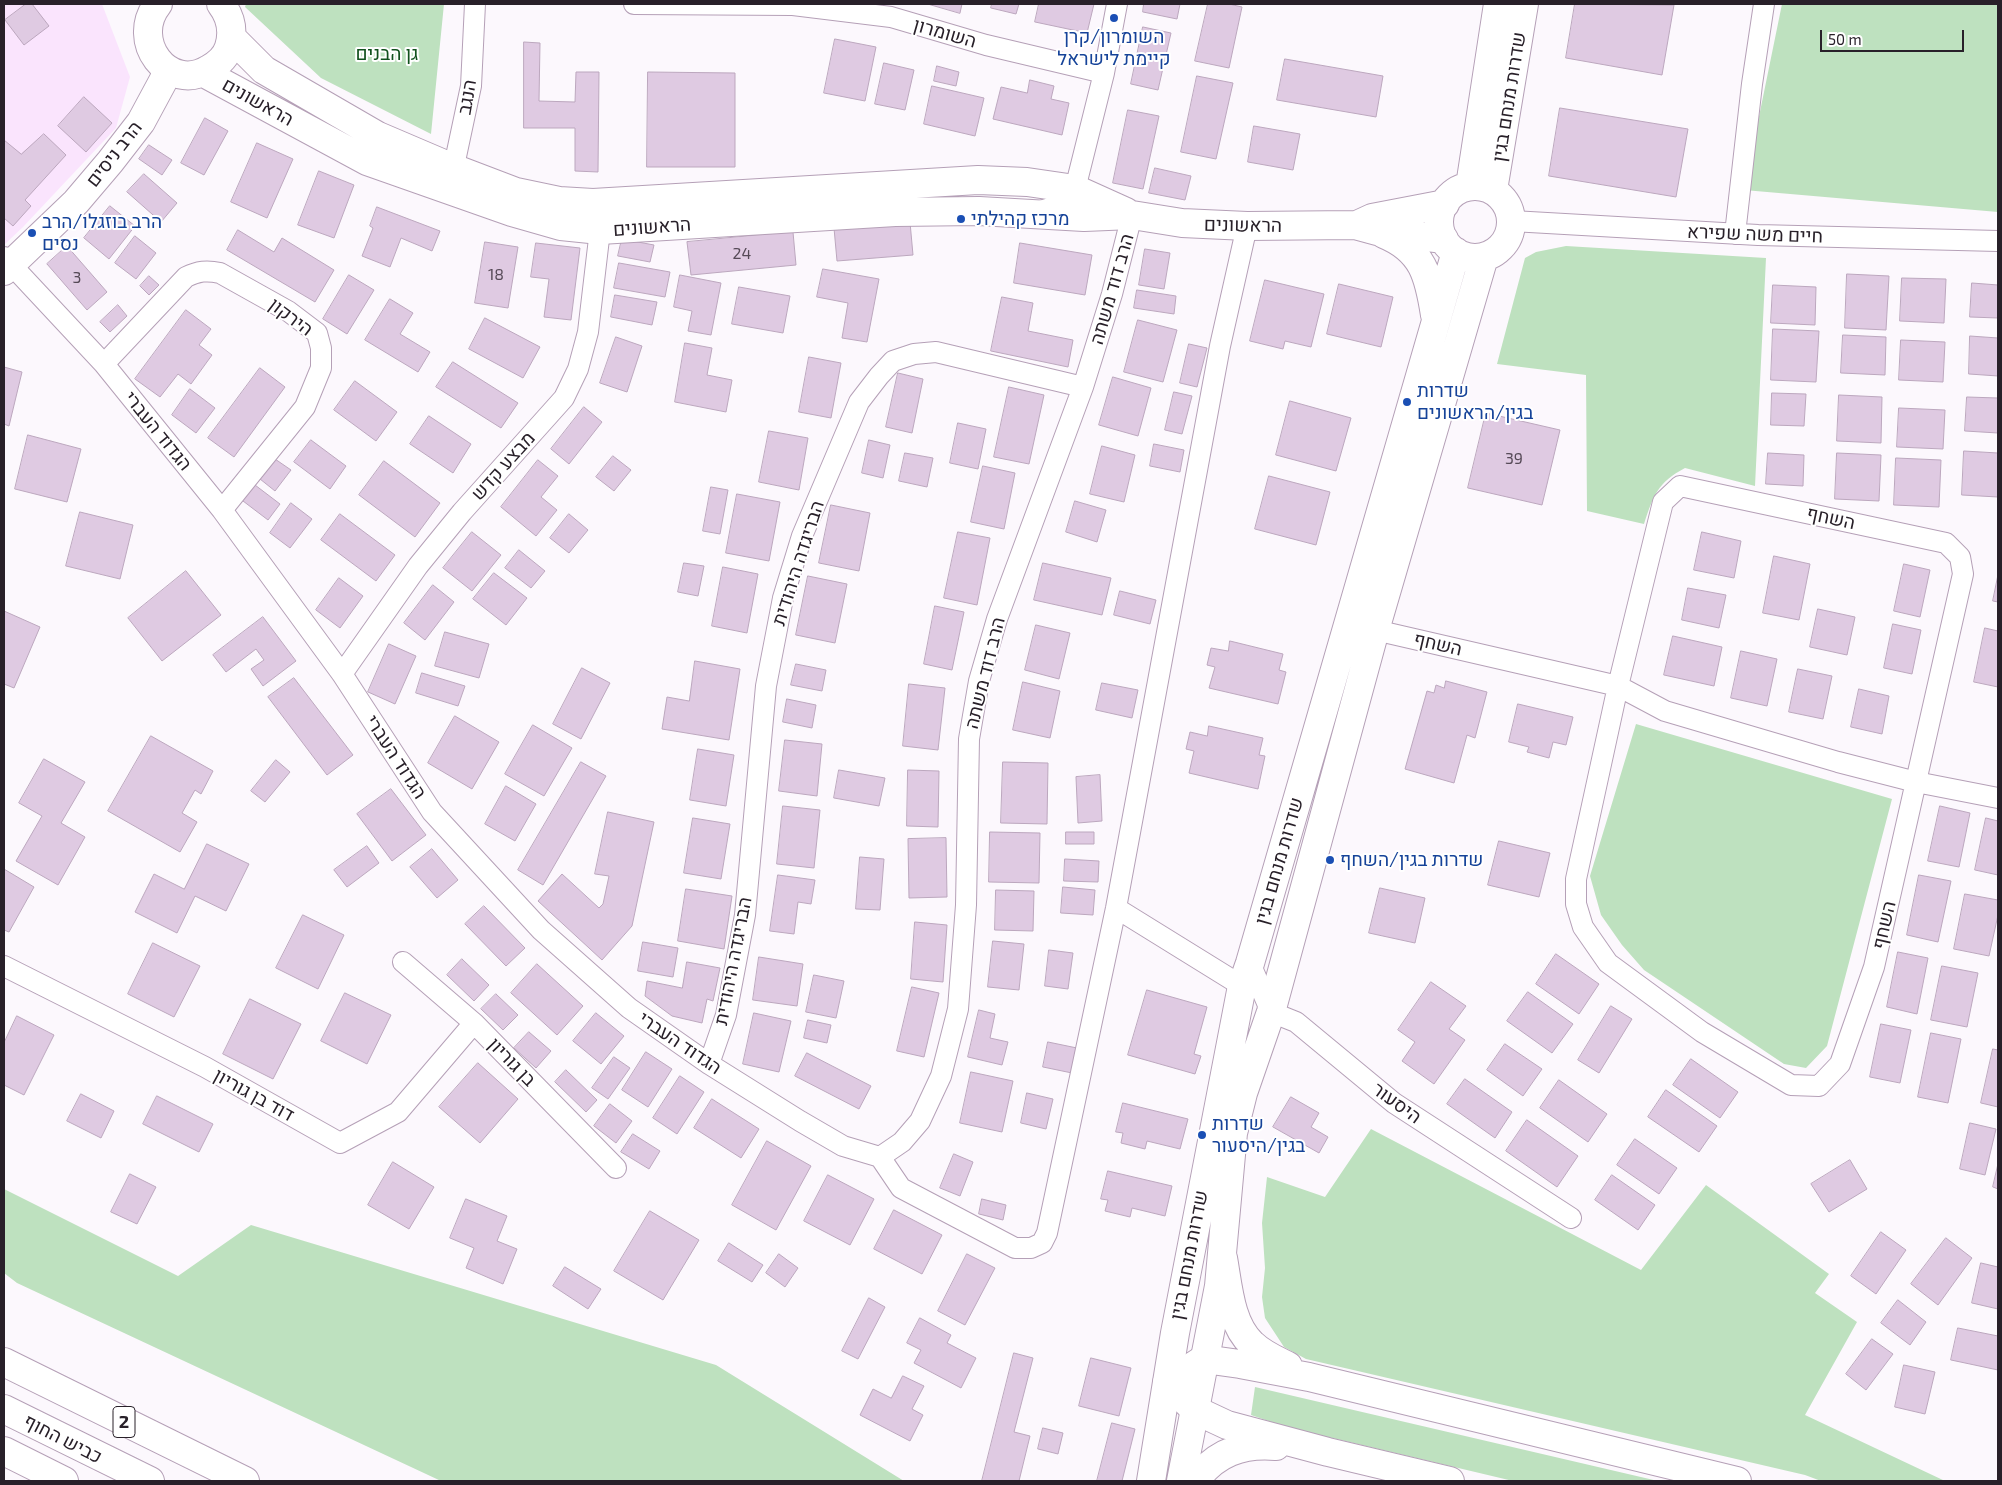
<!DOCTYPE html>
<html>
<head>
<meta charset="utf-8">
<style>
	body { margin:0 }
	#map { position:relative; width:2002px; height:1485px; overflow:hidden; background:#fcf8fd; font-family:"Exo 2",sans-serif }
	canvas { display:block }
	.frame { position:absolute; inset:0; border:5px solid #282029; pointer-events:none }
	.scale { position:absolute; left:1820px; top:30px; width:144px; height:22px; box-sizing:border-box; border:2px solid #282029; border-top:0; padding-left:6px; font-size:15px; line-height:18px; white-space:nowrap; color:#282029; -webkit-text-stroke:4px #fff; paint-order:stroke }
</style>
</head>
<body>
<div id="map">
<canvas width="2002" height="1485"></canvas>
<div class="frame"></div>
<div class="scale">50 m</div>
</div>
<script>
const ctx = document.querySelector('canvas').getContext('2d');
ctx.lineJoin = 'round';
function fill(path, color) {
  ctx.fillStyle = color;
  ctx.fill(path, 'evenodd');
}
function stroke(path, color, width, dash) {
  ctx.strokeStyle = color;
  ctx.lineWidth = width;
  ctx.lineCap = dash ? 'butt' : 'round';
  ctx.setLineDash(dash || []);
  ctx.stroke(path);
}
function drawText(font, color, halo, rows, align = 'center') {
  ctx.font = font + ' "Exo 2",Heebo,sans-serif';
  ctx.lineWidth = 4;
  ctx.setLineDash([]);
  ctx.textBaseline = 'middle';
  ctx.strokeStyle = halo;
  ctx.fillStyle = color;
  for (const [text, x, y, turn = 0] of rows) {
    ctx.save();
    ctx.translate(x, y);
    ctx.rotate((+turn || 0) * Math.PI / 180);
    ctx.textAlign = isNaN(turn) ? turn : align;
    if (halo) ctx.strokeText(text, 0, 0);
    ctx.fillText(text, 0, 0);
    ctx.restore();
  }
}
fill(new Path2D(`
	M4 4H102L130 77 116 128 23 227 4 245Z`), '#fae4fd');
fill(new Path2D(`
	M246 4H444L431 134 321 78 245 7Z
	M1782 4H1998V212L1744 190Z
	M1566 246 1766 258 1755 486 1685 468C1658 482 1653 496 1644 524L1587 511 1586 375 1497 364 1525 258 1536 252Z
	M1636 724 1892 799 1827 1046 1806 1068 1784 1064 1644 970 1622 945 1601 915 1590 876Z
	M1371 1129 1641 1270 1706 1185 1829 1274 1815 1293 1857 1322 1805 1415 1945 1481H1821L1805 1475 1306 1359 1284 1347 1265 1318 1262 1297 1265 1268 1262 1223 1267 1177 1325 1197Z
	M4 1189 178 1276 251 1225 716 1365 904 1481H441L17 1283 4 1273Z
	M1255 1387 1658 1481H1513L1286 1427 1251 1415Z`), '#bee1bf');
const building = new Path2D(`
	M26 4H32L49 26 24 45 5 20Z
	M928 4H962L960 13Z
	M992 4H1019L1016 14 991 8Z
	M1039 4H1094L1087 33 1035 22Z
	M1144 4H1180L1177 19 1143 12Z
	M1208 4H1229L1242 7 1229 68 1195 61Z
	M1575 4 1674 5 1662 75 1566 58Z
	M1143 27 1171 33 1158 90 1131 84Z
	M835 39 876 47 865 101 824 93Z
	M524 42 540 43 539 101 575 102 576 72H599L598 172 575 171V128H524Z
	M1285 59 1383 76 1376 117 1277 100Z
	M884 63 914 70 905 110 875 104Z
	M937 66 959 72 956 86 934 81Z
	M648 72 735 73V167H647Z
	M1197 76 1233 83 1216 159 1181 152Z
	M1030 80 1054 86 1051 99 1069 103 1062 135 993 119 1001 87 1027 93Z
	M932 86 984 98 975 136 924 124Z
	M84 97 112 123 86 152 58 126Z
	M1560 108 1688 129 1676 197 1549 176Z
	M1128 110 1159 116 1143 189 1113 183Z
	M205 118 228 131 204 175 181 163Z
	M1254 126 1300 134 1293 170 1248 162Z
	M44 134 66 155 25 200 31 206 13 226 4 218V140L21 154Z
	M257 143 293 159 267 218 231 202Z
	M149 145 172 160 162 175 139 159Z
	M1155 168 1191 176 1185 200 1149 193Z
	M319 171 354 185 334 238 298 225Z
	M144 174 177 203 161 222 127 192Z
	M110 206 135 226 109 259 84 238Z
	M377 207 440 231 432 251 401 238 390 267 362 256 373 228 370 226Z
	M910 222 913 255 837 261 834 228Z
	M238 230 274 252 282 238 334 270 315 302 227 250Z
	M793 232 796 265 691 275 687 242Z
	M135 236 156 253 136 279 115 263Z
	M622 239 654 245 650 262 618 256Z
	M485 242 518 247 508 308 475 303Z
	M536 243 580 248 571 320 544 317 549 279 531 277Z
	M1020 243 1092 255 1085 295 1014 283Z
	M67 246 107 292 87 310 47 264Z
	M1145 249 1170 253 1164 289 1139 285Z
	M619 263 670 272 665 297 614 288Z
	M823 269 879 279 867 342 842 338 848 303 817 297Z
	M1847 274 1889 276 1886 330 1845 328Z
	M349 275 374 290 347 334 323 319Z
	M680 275 721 283 711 335 688 331 692 311 674 307Z
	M149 276 159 285 149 295 140 286Z
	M1902 278 1946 279 1944 323 1900 321Z
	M1265 280 1324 294 1311 347 1285 341 1283 349 1250 341Z
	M1972 283 1998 285V318L1970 317Z
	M1339 284 1393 297 1381 347 1327 334Z
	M1773 285 1816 287 1815 325 1771 323Z
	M739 287 790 296 783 333 732 324Z
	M1137 290 1176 296 1174 314 1134 308Z
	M615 295 657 302 652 325 611 317Z
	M1002 297 1033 303 1028 331 1073 340 1068 367 991 351Z
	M390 299 413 313 400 334 430 352 418 372 365 340Z
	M118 305 127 316 110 332 100 322Z
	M186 310 211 329 199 345 212 355 191 384 178 374 160 397 135 379Z
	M485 318 540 347 523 378 469 349Z
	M1138 320 1177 330 1163 382 1124 372Z
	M1773 329 1819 331 1816 382 1771 380Z
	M1843 335 1886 337 1885 375 1841 373Z
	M1970 336 1998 338V376L1969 374Z
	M616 337 642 346 627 392 600 383Z
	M1901 340 1945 342 1943 382 1899 380Z
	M685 343 712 348 707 375 732 380 726 412 675 402Z
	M1189 344 1207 348 1197 387 1180 383Z
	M809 357 841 363 831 418 799 412Z
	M453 362 518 403 501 428 436 387Z
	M4 367 22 372 9 426 4 424Z
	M260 368 285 387 234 457 208 438Z
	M898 373 923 379 912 433 886 427Z
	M1113 377 1151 388 1138 436 1099 425Z
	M355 381 397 412 376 441 334 410Z
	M1009 387 1044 395 1029 464 994 457Z
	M190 389 215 408 196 433 172 415Z
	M1174 392 1192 396 1182 434 1165 430Z
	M1772 393 1806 394 1804 426 1771 425Z
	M1839 395 1882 397 1881 443 1837 441Z
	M1967 397 1998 398V433L1965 431Z
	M1290 401 1351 418 1336 471 1276 455Z
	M584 407 602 422 569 464 551 449Z
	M1899 408 1945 410 1943 449 1897 447Z
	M1486 413 1560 430 1542 505 1468 488Z
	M429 416 471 444 453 473 410 444Z
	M958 423 986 429 978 469 950 463Z
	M769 431 808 438 799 490 759 482Z
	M28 435 81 449 67 502 15 489Z
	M311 440 346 466 330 489 294 462Z
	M869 440 890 445 883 478 862 473Z
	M1154 444 1184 450 1180 472 1150 466Z
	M1102 446 1135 455 1124 502 1090 494Z
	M1964 451 1998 453V497L1962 495Z
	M905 453 933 458 927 487 899 481Z
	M1768 453 1804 455 1803 486 1766 484Z
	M1837 453 1881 455 1879 501 1835 499Z
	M613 456 631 470 614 491 596 477Z
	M1896 458 1941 460 1939 507 1894 505Z
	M275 459 291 470 275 491 260 479Z
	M538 460 558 476 541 497 557 510 536 536 501 507Z
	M384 461 440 503 415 537 359 495Z
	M983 466 1015 473 1004 529 971 522Z
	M1269 476 1330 492 1316 545 1255 529Z
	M255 485 280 504 268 520 243 501Z
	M711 487 728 490 720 534 703 531Z
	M737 494 780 502 769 561 726 553Z
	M1075 501 1106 510 1097 542 1066 532Z
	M291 503 312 519 290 548 270 533Z
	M831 505 870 513 859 571 819 563Z
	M80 512 133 525 120 579 66 566Z
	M340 514 395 555 376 581 321 540Z
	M569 514 588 530 569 553 550 538Z
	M472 532 501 555 472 591 443 568Z
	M958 532 990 538 977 605 944 598Z
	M1702 532 1741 541 1734 578 1694 570Z
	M519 550 545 571 531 588 505 568Z
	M1774 556 1810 564 1799 620 1763 613Z
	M684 563 704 566 698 596 678 592Z
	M1043 563 1111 578 1102 615 1034 600Z
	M1904 564 1930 570 1920 617 1894 611Z
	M723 567 758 574 747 633 712 626Z
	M186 571 221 615 162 661 128 618Z
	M494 573 527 598 506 625 473 599Z
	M1998 575V602L1993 601Z
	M808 576 847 584 835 643 796 635Z
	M339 578 363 596 340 628 316 610Z
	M433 585 454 602 425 640 404 623Z
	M1688 588 1726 595 1719 628 1682 620Z
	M1120 591 1156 600 1150 624 1114 615Z
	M935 606 964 612 952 670 924 664Z
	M1818 609 1855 617 1847 655 1810 647Z
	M4 611 40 627 14 688 4 684Z
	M263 617 296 661 263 686 251 669 264 660 256 649 226 672 213 655Z
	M1893 624 1921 630 1912 674 1884 668Z
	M1036 625 1070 633 1059 679 1025 670Z
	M1985 628 1998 631V687L1974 682Z
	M445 632 489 644 479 678 435 666Z
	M1673 636 1722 647 1714 686 1664 675Z
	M1230 641 1283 654 1279 670 1286 672 1278 704 1209 688 1215 667 1207 665 1211 648 1228 651Z
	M389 644 416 656 395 704 368 692Z
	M1741 651 1777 659 1767 706 1731 698Z
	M695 661 740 669 729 740 662 729 667 697 689 701Z
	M796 664 826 670 822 691 791 685Z
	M582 668 610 683 581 739 553 724Z
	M1798 669 1832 676 1823 719 1789 712Z
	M422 673 465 686 458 706 416 693Z
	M294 678 353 755 327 775 268 697Z
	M1446 681 1487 692 1475 738 1467 735 1454 783 1405 769 1427 691 1434 693 1436 685 1444 688Z
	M1023 682 1060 691 1050 738 1013 730Z
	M1102 683 1138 690 1132 718 1096 710Z
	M909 684 945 688 938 750 903 746Z
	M1859 689 1889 696 1882 734 1851 727Z
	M787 699 816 705 812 728 783 722Z
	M1518 704 1573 717 1566 745 1553 742 1549 758 1527 752 1529 747 1509 742Z
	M455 716 499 742 472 789 428 763Z
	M533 725 572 748 544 796 505 774Z
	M1209 726 1263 738 1259 755 1265 756 1258 789 1189 773 1194 751 1186 749 1190 732 1207 736Z
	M151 736 213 771 201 794 195 790 182 813 197 822 180 852 108 811Z
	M785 740 822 744 817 796 779 791Z
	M698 749 734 755 726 806 690 800Z
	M44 759 85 782 61 823 85 837 58 885 16 861 42 816 19 803Z
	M276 760 290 772 265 802 251 791Z
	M581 762 606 776 543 885 518 870Z
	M1003 762 1048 763 1047 824 1001 823Z
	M839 770 885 778 879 806 834 798Z
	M908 770 939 771 938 827 907 826Z
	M1100 775 1102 821 1078 823 1076 777Z
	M506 786 536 804 515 841 485 824Z
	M391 789 426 835 392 861 357 814Z
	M783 806 820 810 814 868 777 864Z
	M1940 806 1970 813 1959 867 1928 861Z
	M608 812 654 822 632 926 602 960 538 901 562 874 599 908 603 904 609 876 595 874Z
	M693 818 730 824 721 879 684 873Z
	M1986 818 1998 821V875L1975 870Z
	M990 832 1040 833 1039 883 989 882Z
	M1066 832H1094V844H1066Z
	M946 838 947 897 909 898 908 839Z
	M1499 841 1550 853 1539 897 1488 885Z
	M207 844 249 864 226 911 195 896 177 933 135 912 154 874 184 889Z
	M367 846 379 863 347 887 334 870Z
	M432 849 458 880 437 898 410 867Z
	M860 857 884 859 880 910 856 909Z
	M1065 859 1099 861 1098 882 1064 881Z
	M4 869 34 887 9 932 4 930Z
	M778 875 815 880 811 904 798 902 794 934 770 931Z
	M1919 875 1951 881 1938 942 1907 935Z
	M1063 887 1095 890 1093 915 1061 913Z
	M1380 888 1425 898 1415 943 1369 933Z
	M686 889 732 896 724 949 678 941Z
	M996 890 1034 891 1033 931 995 930Z
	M1965 894 1998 900V915L1989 956 1954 949Z
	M484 906 525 948 506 966 465 924Z
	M303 915 344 935 318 989 276 968Z
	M915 922 947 925 943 982 911 979Z
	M993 941 1024 944 1019 990 988 987Z
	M643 942 678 948 673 977 638 971Z
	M153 943 200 966 174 1017 128 994Z
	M1049 950 1073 953 1068 989 1045 986Z
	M1898 952 1928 958 1917 1014 1887 1007Z
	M1556 954 1599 984 1579 1014 1536 984Z
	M759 957 803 964 797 1006 753 1000Z
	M462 959 489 985 474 1001 447 975Z
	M687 962 720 968 713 1001 707 999 702 1023 672 1016 645 996 647 981 682 988Z
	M537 964 583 1006 557 1035 511 993Z
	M1942 966 1978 973 1967 1027 1931 1020Z
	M814 975 844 981 836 1018 806 1012Z
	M1431 982 1466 1006 1449 1029 1465 1040 1434 1084 1402 1061 1415 1042 1398 1030Z
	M912 987 939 993 924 1057 897 1051Z
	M1147 990 1207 1007 1194 1054 1201 1056 1195 1074 1128 1055Z
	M1528 992 1573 1024 1552 1053 1507 1021Z
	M345 993 391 1015 367 1064 321 1041Z
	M496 994 518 1015 503 1030 481 1009Z
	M250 999 301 1024 273 1079 223 1054Z
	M1611 1006 1632 1019 1599 1073 1578 1060Z
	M979 1010 995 1014 990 1038 1008 1042 1002 1065 968 1057Z
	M596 1013 624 1036 601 1064 573 1041Z
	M754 1013 791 1021 779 1072 743 1064Z
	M17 1016 54 1035 24 1095 4 1085V1043Z
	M808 1020 831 1025 827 1043 804 1038Z
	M1881 1024 1911 1030 1900 1083 1870 1077Z
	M529 1032 551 1051 536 1068 514 1048Z
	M1931 1033 1961 1039 1948 1103 1918 1097Z
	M1048 1042 1077 1048 1072 1073 1043 1067Z
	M1505 1044 1542 1069 1523 1096 1487 1070Z
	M1993 1049 1998 1050V1107L1981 1103Z
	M646 1052 672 1069 648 1107 622 1090Z
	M807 1053 871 1086 859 1109 795 1076Z
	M614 1057 630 1068 608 1099 592 1088Z
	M1691 1059 1738 1092 1720 1118 1673 1085Z
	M478 1063 518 1099 480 1143 439 1107Z
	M566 1070 597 1100 586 1112 555 1082Z
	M971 1072 1013 1081 1002 1132 960 1123Z
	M680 1076 704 1092 677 1134 653 1118Z
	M1465 1079 1512 1112 1495 1138 1447 1104Z
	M1559 1080 1607 1114 1588 1142 1540 1108Z
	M1666 1090 1717 1126 1699 1152 1648 1117Z
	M1027 1093 1053 1099 1046 1129 1021 1123Z
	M81 1094 114 1111 101 1138 67 1121Z
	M157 1096 213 1124 199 1152 143 1124Z
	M1291 1097 1319 1113 1311 1127 1328 1137 1319 1153 1273 1127Z
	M712 1099 759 1129 741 1158 694 1128Z
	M1123 1103 1188 1119 1180 1149 1147 1141 1145 1149 1121 1143 1123 1133 1116 1132Z
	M610 1104 632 1121 616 1143 594 1126Z
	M1527 1120 1578 1156 1557 1187 1506 1151Z
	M1970 1123 1996 1129 1985 1175 1960 1169Z
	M633 1134 660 1151 649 1169 621 1152Z
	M1635 1139 1677 1168 1659 1194 1617 1165Z
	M767 1141 811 1166 776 1230 732 1205Z
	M954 1154 973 1162 960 1196 940 1188Z
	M1850 1160 1867 1189 1829 1212 1811 1184Z
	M393 1162 434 1187 409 1229 368 1205Z
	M1998 1164V1189L1993 1187Z
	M1108 1171 1172 1186 1165 1216 1132 1208 1130 1217 1105 1211 1108 1200 1101 1199Z
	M130 1174 156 1187 137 1224 111 1212Z
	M828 1175 874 1199 850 1245 804 1221Z
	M1612 1175 1655 1205 1638 1230 1595 1200Z
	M466 1199 507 1216 497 1241 517 1249 503 1284 466 1268 474 1248 450 1238Z
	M982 1199 1006 1205 1003 1220 979 1214Z
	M894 1210 942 1235 922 1274 874 1249Z
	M650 1211 699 1240 663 1300 614 1271Z
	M1881 1232 1906 1250 1876 1294 1851 1276Z
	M1946 1238 1972 1258 1938 1305 1911 1284Z
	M729 1243 763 1265 752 1282 718 1261Z
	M779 1254 798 1268 785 1287 766 1273Z
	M967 1254 995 1268 965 1325 938 1311Z
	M1981 1263 1998 1267V1309L1972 1303Z
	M565 1267 601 1289 588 1309 553 1286Z
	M869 1298 885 1307 858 1359 842 1351Z
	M1898 1300 1926 1322 1910 1345 1881 1323Z
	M920 1318 951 1335 947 1343 976 1358 961 1388 914 1363 921 1350 907 1343Z
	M1958 1328 1998 1336V1370L1951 1360Z
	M1872 1339 1893 1354 1866 1390 1846 1374Z
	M1014 1353 1033 1358 1014 1432 1030 1436 1019 1481H982Z
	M1091 1358 1131 1368 1119 1416 1079 1406Z
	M1904 1365 1935 1372 1925 1414 1895 1407Z
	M903 1376 924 1386 912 1409 923 1415 910 1441 860 1415 873 1389 891 1398Z
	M1112 1423 1135 1429 1122 1481H1097Z
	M1043 1428 1063 1433 1058 1454 1038 1449Z`);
fill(building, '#dfcae2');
stroke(building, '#bca7be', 1);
const street = new Path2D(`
	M634 4 793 5 891 17 986 45 1104 73
	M451 180 471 86 475 4
	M1037 212C1053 208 1064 202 1075 189L1104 73 1117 4
	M1512 221 1758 235 1998 241
	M1735 234 1752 84 1764 4
	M4 257 104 364 222 510 342 674 432 812 541 930 629 1008 709 1064 800 1121 843 1146 880 1157
	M104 364 186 277C198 271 207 270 220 273L288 311 317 333 321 348V368L305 407 222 510
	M1680 486 1946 543 1960 557 1963 574 1874 967 1840 1064 1819 1086 1791 1085 1702 1032 1608 963 1583 927 1576 904V879L1618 686 1663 502Z
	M1375 630 1618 686 1665 711 1838 762 1916 782 1998 798
	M342 674 418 566 462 512 564 398 578 369 588 332 600 230
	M1116 908 1242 986
	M403 962 474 1023 616 1168
	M1250 963 1271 1012 1296 1022 1394 1103 1571 1218
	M4 966 205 1067 340 1143 398 1112 474 1023
	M709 1064 726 1015 745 915 766 686 783 598 802 536 859 402 879 376 893 361 914 354 936 352 1083 387
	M880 1157 901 1188 1015 1248H1031L1042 1243 1047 1233 1116 908 1220 346 1247 226
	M880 1157 902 1142 920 1121 941 1076 958 1009 966 905 969 739 979 681 997 619 1083 387 1112 294 1132 215`);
const secondary = new Path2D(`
	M158 4C129 40 168 94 209 69 218 64 226 57 229 47 234 31 231 17 221 4
	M232 38 264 70 378 136 453 168 516 192 559 201 593 203 978 180 1027 182 1075 189 1126 212
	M204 73 367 161 512 212 561 226 600 230 895 212 979 211 1084 217 1132 215 1182 223 1247 226 1355 225 1377 231 1444 239
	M1470 186 1498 4
	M1439 222a36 36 0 1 1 72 0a36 36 0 1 1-72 0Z
	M1493 190 1524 4
	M1359 224 1372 218 1445 204
	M1384 234C1423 250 1429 276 1435 315
	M4 271 76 202 110 162 141 122 169 70
	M1151 1481 1175 1333 1242 986 1250 963 1456 252
	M1181 1481 1219 1286 1233 1133 1243 1093 1271 1012 1375 630 1484 257`);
const highway = new Path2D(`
	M1223 1258C1228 1285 1230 1324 1252 1344 1262 1354 1276 1360 1288 1366
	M4 1362 245 1481
	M4 1409 150 1481
	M4 1451 64 1481
	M1195 1481C1215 1453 1242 1443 1276 1446
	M1450 1481 1328 1452 1227 1425 1195 1410 1167 1383 1204 1359 1240 1364 1309 1377 1737 1481`);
stroke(street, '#b5a0b7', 22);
stroke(secondary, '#b5a0b7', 30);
stroke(highway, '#b5a0b7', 30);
stroke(street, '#fff', 20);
stroke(secondary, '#fff', 28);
stroke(highway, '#fff', 28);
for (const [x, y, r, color] of [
	[1114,18,5,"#1a4fb4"],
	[961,219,5,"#1a4fb4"],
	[32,233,5,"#1a4fb4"],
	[1407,402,5,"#1a4fb4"],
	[1330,860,5,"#1a4fb4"],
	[1202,1135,5,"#1a4fb4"]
]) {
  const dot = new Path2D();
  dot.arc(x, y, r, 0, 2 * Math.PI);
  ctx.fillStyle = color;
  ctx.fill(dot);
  stroke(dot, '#fff', 2);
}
drawText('16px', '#564a57', null, [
	["24",742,254],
	["18",496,275],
	["3",77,278],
	["39",1514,459]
]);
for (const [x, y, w] of [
	[124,1422,22]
]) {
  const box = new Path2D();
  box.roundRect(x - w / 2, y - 15.5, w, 31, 4);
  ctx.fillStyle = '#fff';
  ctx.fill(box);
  stroke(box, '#282029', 1);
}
drawText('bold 18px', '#282029', null, [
	["2",124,1422]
]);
drawText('19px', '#282029', '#fff', [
	["השומרון",945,33,16],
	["הנגב",467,97,-80],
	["שדרות מנחם בגין",1509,97,-81],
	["הראשונים",258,102,29],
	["הרב ניסים",114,154,-52],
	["הראשונים",1243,225,1],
	["הראשונים",652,227,-4],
	["חיים משה שפירא",1755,234,2],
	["הרב דוד משתה",1112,289,-74],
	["הירקון",291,317,37],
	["הגדוד העברי",158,431,51],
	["מבצע קדש",503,466,-48],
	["השחף",1831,518,12],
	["הבריגדה היהודית",798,563,-72],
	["השחף",1438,644,13],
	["הרב דוד משתה",985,673,-76],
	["הגדוד העברי",396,757,57],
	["שדרות מנחם בגין",1279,861,-74],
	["השחף",1884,925,-77],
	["הבריגדה היהודית",733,961,-79],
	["הגדוד העברי",680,1043,34],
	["בן גוריון",512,1062,46],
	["דוד בן גוריון",254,1095,29],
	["היסעור",1397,1103,36],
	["שדרות מנחם בגין",1189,1255,-79],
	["כביש החוף",63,1439,27]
]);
drawText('19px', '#164399', '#fff', [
	["השומרון/קרן",1114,37,"center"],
	["קיימת לישראל",1114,59,"center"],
	["מרכז קהילתי",971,219],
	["הרב בוזגלו/הרב",42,222],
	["נסים",42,244],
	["שדרות",1417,391],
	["בגין/הראשונים",1417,413],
	["שדרות בגין/השחף",1340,860],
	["שדרות",1212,1124],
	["בגין/היסעור",1212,1146]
], 'left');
drawText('19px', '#11511d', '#fff', [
	["גן הבנים",387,54]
]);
</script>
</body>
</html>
